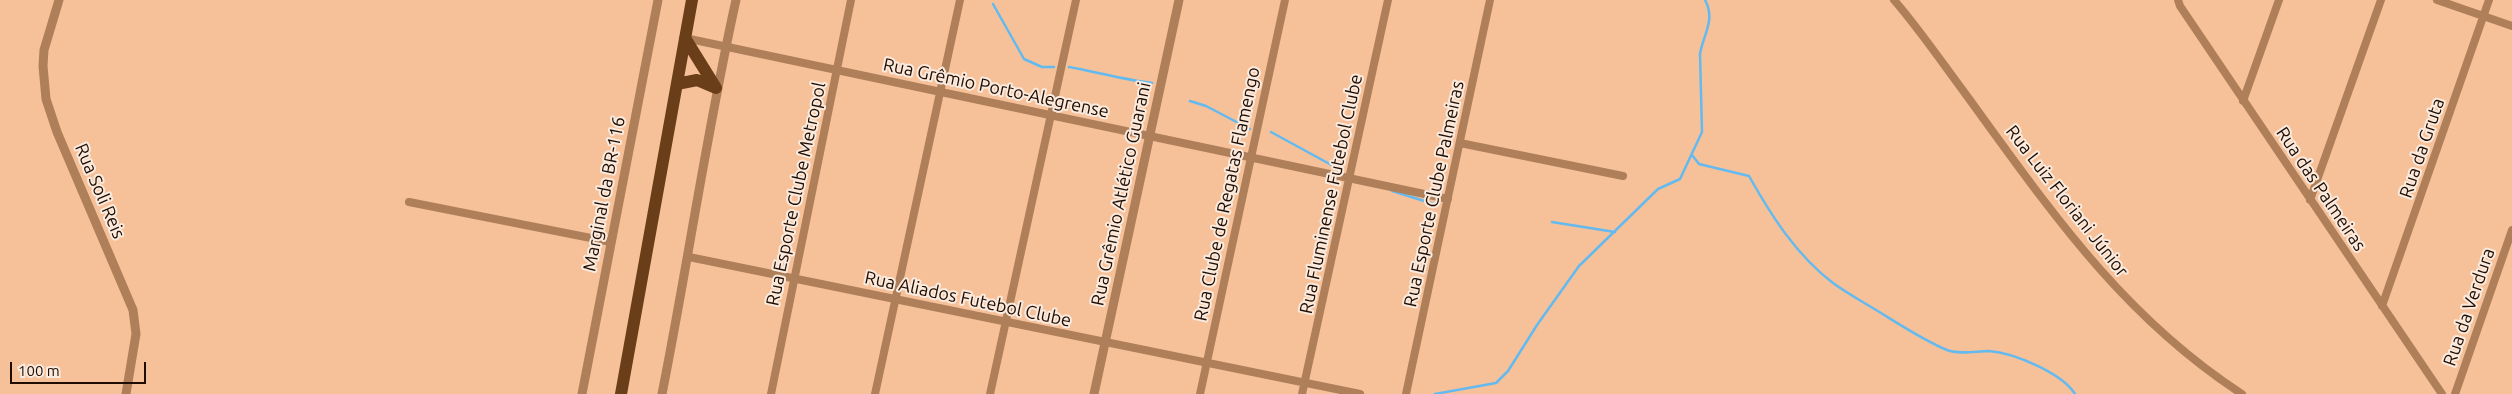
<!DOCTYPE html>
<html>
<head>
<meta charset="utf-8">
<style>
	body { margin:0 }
	#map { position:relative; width:2512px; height:394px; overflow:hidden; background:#f6c199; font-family:Ubuntu,sans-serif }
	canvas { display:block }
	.scale { position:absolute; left:10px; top:362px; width:136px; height:22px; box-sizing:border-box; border:2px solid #1f0d01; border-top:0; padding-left:6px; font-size:15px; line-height:18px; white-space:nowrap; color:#1f0d01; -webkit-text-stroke:4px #fbeade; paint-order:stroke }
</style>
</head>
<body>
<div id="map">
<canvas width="2512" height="394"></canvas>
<div class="scale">100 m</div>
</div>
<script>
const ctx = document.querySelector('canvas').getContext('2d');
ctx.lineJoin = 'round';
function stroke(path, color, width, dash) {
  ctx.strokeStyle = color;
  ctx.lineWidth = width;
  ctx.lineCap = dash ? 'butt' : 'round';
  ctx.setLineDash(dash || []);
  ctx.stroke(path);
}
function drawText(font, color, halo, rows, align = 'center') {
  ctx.font = font + ' Ubuntu,sans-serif';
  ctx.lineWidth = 4;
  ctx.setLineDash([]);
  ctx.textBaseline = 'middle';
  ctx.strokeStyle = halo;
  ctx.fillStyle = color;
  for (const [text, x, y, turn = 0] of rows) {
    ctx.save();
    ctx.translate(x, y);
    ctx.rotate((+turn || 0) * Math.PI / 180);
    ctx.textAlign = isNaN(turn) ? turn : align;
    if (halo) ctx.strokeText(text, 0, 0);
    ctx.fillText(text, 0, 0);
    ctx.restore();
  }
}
stroke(new Path2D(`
	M993 4 1024 59 1042 67H1054
	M1069 67C1097 72 1124 80 1152 83
	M1190 101 1206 106 1250 129
	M1271 132 1337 168
	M1692 155 1699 164 1749 176C1771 215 1796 255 1833 283 1848 294 1865 303 1881 313 1902 326 1925 341 1947 350 1959 355 1977 351 1989 351 2014 353 2062 373 2075 394
	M1392 191 1434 204
	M1552 222 1615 232
	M1435 394 1496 383 1508 371 1537 325 1579 266 1658 189 1680 179 1702 132 1700 54C1703 35 1716 20 1705 0`), '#63baf0', 2.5);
stroke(new Path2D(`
	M1894 0C1920 30 1943 64 1967 96 2050 210 2122 316 2242 394
	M2178 0 2180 6 2442 394
	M2437 0 2512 26
	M685 38 1448 199
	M2243 101 2279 0
	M1460 143 1623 176
	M2310 200 2381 0
	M409 202 611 242
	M689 257 1360 394
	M2382 306 2489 0
	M771 394 851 0
	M875 394 960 0
	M990 394 1076 0
	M1200 394 1285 0
	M1302 394 1388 0
	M1406 394 1490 0
	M2455 394 2512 230`), '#af7f5a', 8);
stroke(new Path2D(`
	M59 0 44 50 43 66 46 99 57 132 133 310 136 334 126 394
	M582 394 658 0
	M662 394C688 263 707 130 736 0
	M1094 394 1179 0`), '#af7f5a', 9);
stroke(new Path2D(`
	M685 38 716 88
	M677 84 697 80 716 88
	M621 394 692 0`), '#6a3e19', 12);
drawText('18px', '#1f0d01', '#fbeade', [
	["Rua Grêmio Porto-Alegrense",996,88,12],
	["Rua da Gruta",2422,148,-71],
	["Rua das Palmeiras",2321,189,56],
	["Rua Soli Reis",100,191,67],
	["Marginal da BR-116",604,194,-79],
	["Rua Esporte Clube Metropol",796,194,-78],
	["Rua Grêmio Atlético Guarani",1121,194,-78],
	["Rua Clube de Regatas Flamengo",1227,194,-78],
	["Rua Fluminense Futebol Clube",1331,194,-78],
	["Rua Esporte Clube Palmeiras",1434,194,-78],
	["Rua Luiz Floriani Júnior",2067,201,52],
	["Rua Aliados Futebol Clube",968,299,12],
	["Rua da Verdura",2469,307,-71]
]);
</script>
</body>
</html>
